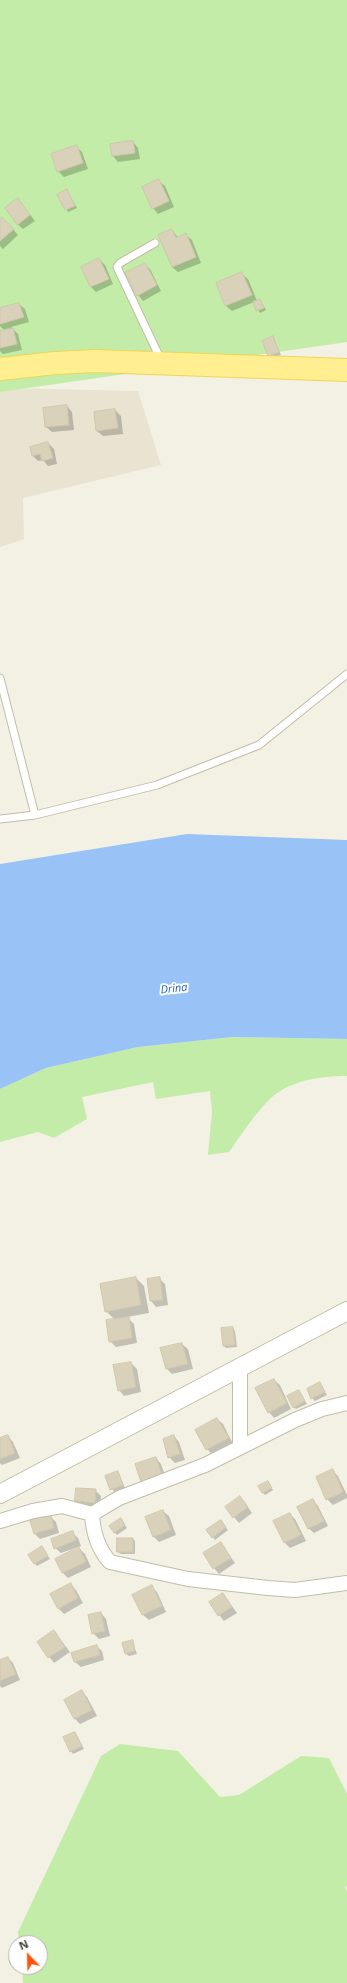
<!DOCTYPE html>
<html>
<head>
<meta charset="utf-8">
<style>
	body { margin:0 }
	#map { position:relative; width:347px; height:1983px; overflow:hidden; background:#f3f1e3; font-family:"Open Sans",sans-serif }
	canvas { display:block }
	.north { position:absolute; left:8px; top:1935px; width:40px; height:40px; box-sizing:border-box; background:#fff; border:1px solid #b5b3ad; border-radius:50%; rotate:337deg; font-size:11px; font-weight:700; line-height:16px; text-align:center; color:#454133 }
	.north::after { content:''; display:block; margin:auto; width:14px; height:18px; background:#ff540e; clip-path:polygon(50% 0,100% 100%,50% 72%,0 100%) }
</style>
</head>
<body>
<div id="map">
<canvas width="347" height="1983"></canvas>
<div class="north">N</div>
</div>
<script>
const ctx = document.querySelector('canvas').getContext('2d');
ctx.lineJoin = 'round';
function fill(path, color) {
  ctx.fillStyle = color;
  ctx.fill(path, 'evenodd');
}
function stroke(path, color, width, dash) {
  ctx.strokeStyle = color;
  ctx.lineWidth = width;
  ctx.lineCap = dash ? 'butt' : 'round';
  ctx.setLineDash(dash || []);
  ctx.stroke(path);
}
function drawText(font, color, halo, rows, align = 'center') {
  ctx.font = font + ' "Open Sans",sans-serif';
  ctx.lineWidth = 4;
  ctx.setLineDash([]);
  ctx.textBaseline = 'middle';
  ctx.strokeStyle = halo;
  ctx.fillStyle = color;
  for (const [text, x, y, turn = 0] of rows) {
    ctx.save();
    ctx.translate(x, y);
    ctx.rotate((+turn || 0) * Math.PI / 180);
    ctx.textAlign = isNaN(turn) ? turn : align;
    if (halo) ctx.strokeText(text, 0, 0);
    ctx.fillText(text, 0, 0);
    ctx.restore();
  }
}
fill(new Path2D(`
	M0 388 138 391 161 465 23 498 24 539 0 547Z`), '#e8e4d1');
fill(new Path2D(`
	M0 0H347V342L0 392Z
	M233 1037 347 1039V1076C321 1076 291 1080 271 1098 255 1113 242 1134 229 1152L208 1155 212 1112 210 1091 156 1099 153 1082 82 1097 87 1119 54 1138 38 1132 0 1142V1089L46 1068 138 1047Z
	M120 1744 178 1751 220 1797 239 1795 301 1756 329 1758 347 1794V1886L345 1887 347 1891V1983H23L22 1967H40V1943H19L18 1932 101 1756Z`), '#c3eca8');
fill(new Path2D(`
	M187 834 347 840V1039L233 1037 138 1047 46 1068 0 1089V864Z`), '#99c3f6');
fill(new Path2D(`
	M133 142 138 148 140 159 118 162 113 156 111 145Z
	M77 147 82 152 88 169 64 177 58 171Z
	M159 181 165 186 174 207 158 214 153 208Z
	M67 191 77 208 68 212 58 195Z
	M18 199 35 221 23 229 17 224Z
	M0 220 8 223 18 235 3 249 0 246Z
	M172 230 178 238 186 235 192 240 201 263 178 272 172 267Z
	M99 259 105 265 113 284 96 292 91 287 82 267Z
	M144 264 150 269 161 291 143 301 138 295Z
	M242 274 248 279 257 301 260 300 266 310 260 313 254 302 232 311 226 306 217 284Z
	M19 304 25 309 29 322 11 327 18 334 22 350 3 354 0 351V332L5 331 0 326V309Z
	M273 338 281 355 272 358 264 341Z
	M67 406 72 412 74 430 52 432 46 427 44 409Z
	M115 410 121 416 123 434 103 436 97 431Z
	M48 443 54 449 57 464 48 466 43 460 38 461 33 456 31 447Z
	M136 1278 144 1286 149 1313 127 1317 134 1324 137 1343 116 1347 110 1341 115 1320 106 1311Z
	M159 1278 165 1284 168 1305 156 1307 151 1301 148 1280Z
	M233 1328 235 1331 237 1347 226 1348 224 1346Z
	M182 1344 188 1349 193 1369 172 1374 167 1369Z
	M131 1363 137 1369 141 1392 124 1396 119 1390Z
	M274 1380 280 1385 291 1409 274 1418 269 1412Z
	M320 1383 327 1395 315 1401 312 1398Z
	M299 1392 307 1404 296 1409 294 1407Z
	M217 1419 223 1424 233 1444 213 1455 207 1449 197 1430Z
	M8 1436 13 1442 20 1458 2 1465 0 1463V1439Z
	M174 1436 179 1442 185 1460 175 1463 169 1457Z
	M156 1458 161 1464 167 1481 147 1487 141 1482Z
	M333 1471 338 1476 347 1495V1498L333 1505 327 1499Z
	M118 1472 125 1488 114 1492 106 1476Z
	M268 1482 273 1490 265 1495 262 1492Z
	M95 1490 101 1496 100 1508 81 1506 76 1501Z
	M313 1500 318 1506 328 1526 314 1533 308 1528Z
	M245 1503 252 1513 239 1523 234 1517Z
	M163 1511 169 1516 176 1535 159 1542 153 1536Z
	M290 1514 295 1519 306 1541 290 1548 285 1543 274 1521Z
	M50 1516 56 1522 59 1533 40 1539 34 1533Z
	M123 1522 127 1528 117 1535 114 1532Z
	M223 1524 228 1530 215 1540 213 1537Z
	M72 1532 78 1538 81 1546 61 1553 55 1548Z
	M133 1539 135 1541V1554H121L118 1552Z
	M220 1543 235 1563 219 1574 214 1568Z
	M79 1548 85 1554 91 1567 68 1578 63 1573Z
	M44 1550 50 1559 37 1566 35 1564Z
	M70 1584 76 1590 83 1603 64 1614 58 1608Z
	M151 1587 157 1592 166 1612 149 1620 143 1615 134 1595Z
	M223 1594 237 1613 224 1621 219 1615Z
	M101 1613 106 1619 110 1636 99 1639 93 1633Z
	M54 1631 70 1652 54 1663 38 1642Z
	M132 1641 137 1654 129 1656 126 1654Z
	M96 1646 102 1651 104 1660 81 1667 75 1662 72 1653Z
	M8 1658 13 1663 20 1680 2 1688 0 1686V1661Z
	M82 1692 87 1697 97 1716 80 1724 75 1719 65 1700Z
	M75 1733 84 1749 73 1754 71 1751Z`), '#0003');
const building = new Path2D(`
	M133 141 135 153 112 156 110 144Z
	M77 145 83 163 57 172 51 154Z
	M159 179 169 201 152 209 142 187Z
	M67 189 75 206 65 210 57 195Z
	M18 198 30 215 17 225 5 208Z
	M2 217 14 229 0 241V219Z
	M172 229 176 238 186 233 196 257 172 267 158 235Z
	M99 258 109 279 90 287 81 267Z
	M145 263 157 285 137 296 125 273Z
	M242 272 252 295 225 306 216 283Z
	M260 299 264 308 256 311 253 302Z
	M19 303 24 317 0 324V308Z
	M13 328 17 344 0 348V331Z
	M273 336 279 352 268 356 262 341Z
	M67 405 69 425 45 427 43 408Z
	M115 409 118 428 96 431 94 412Z
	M48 442 53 458 42 461 40 454 32 456 30 447Z
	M136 1277 141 1305 105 1312 100 1284Z
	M160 1277 163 1300 150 1301 147 1279Z
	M129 1317 132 1338 109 1342 106 1320Z
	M233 1327 235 1345 223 1346 221 1328Z
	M182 1343 188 1364 166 1369 160 1348Z
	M131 1362 136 1387 118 1391 113 1365Z
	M274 1379 287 1403 268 1413 255 1388Z
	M320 1382 325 1392 311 1399 307 1389Z
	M299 1390 305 1401 293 1408 287 1396Z
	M217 1418 229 1438 206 1450 195 1430Z
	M8 1435 15 1453 0 1459V1438Z
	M174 1435 180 1454 168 1458 163 1439Z
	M156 1457 162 1475 141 1482 135 1464Z
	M333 1469 343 1492 326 1500 316 1477Z
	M118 1471 123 1485 110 1490 105 1476Z
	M268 1481 272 1488 262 1493 258 1486Z
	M76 1488 96 1489 95 1503 75 1501Z
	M240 1496 248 1507 233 1518 225 1507Z
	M313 1499 324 1521 308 1529 297 1507Z
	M163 1510 171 1530 153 1537 145 1517Z
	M290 1513 301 1535 284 1543 273 1521Z
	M51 1515 54 1528 34 1534 30 1521Z
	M121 1518 125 1525 114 1533 109 1526Z
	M221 1520 226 1527 212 1538 206 1530Z
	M73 1531 76 1540 54 1549 51 1539Z
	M117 1538H133V1552H117Z
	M221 1542 231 1558 213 1569 203 1553Z
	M42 1546 48 1556 34 1564 28 1555Z
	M79 1547 86 1562 62 1573 55 1559Z
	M71 1583 78 1598 58 1609 50 1594Z
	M152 1585 162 1606 142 1615 132 1595Z
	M223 1593 232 1607 218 1616 209 1602Z
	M101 1612 105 1631 92 1634 88 1615Z
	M54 1630 65 1647 48 1658 37 1642Z
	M133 1640 135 1651 125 1654 122 1643Z
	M97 1645 100 1655 74 1662 71 1653Z
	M8 1657 16 1674 0 1681V1660Z
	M82 1690 92 1710 74 1719 64 1700Z
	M75 1732 82 1746 70 1752 63 1737Z`);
fill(building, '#d9d1ba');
stroke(building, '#d1c7aa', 1);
const service = new Path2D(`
	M155 243 120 263 117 267 161 360
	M0 678 35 815
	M0 819 35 815 157 785 259 745 347 674`);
const minor = new Path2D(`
	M240 1367V1446
	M92 1514C93 1532 97 1548 110 1562L188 1579 268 1588 295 1590 347 1583
	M0 1521 33 1511 62 1506 92 1514 119 1498 205 1465 295 1420 322 1409 347 1403`);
const tertiary = new Path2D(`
	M0 1494 347 1311`);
const primary = new Path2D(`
	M0 369 55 363 95 361 347 370`);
stroke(service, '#c2bda8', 9);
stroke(minor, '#c2bda8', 16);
stroke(tertiary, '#c2bda8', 20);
stroke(primary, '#eed557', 24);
stroke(service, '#fff', 7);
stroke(minor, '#fff', 14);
stroke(tertiary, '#fff', 18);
stroke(primary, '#ffef90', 22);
drawText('italic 11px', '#2365ba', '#fff', [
	["Drina",174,989,-6]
]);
</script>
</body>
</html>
